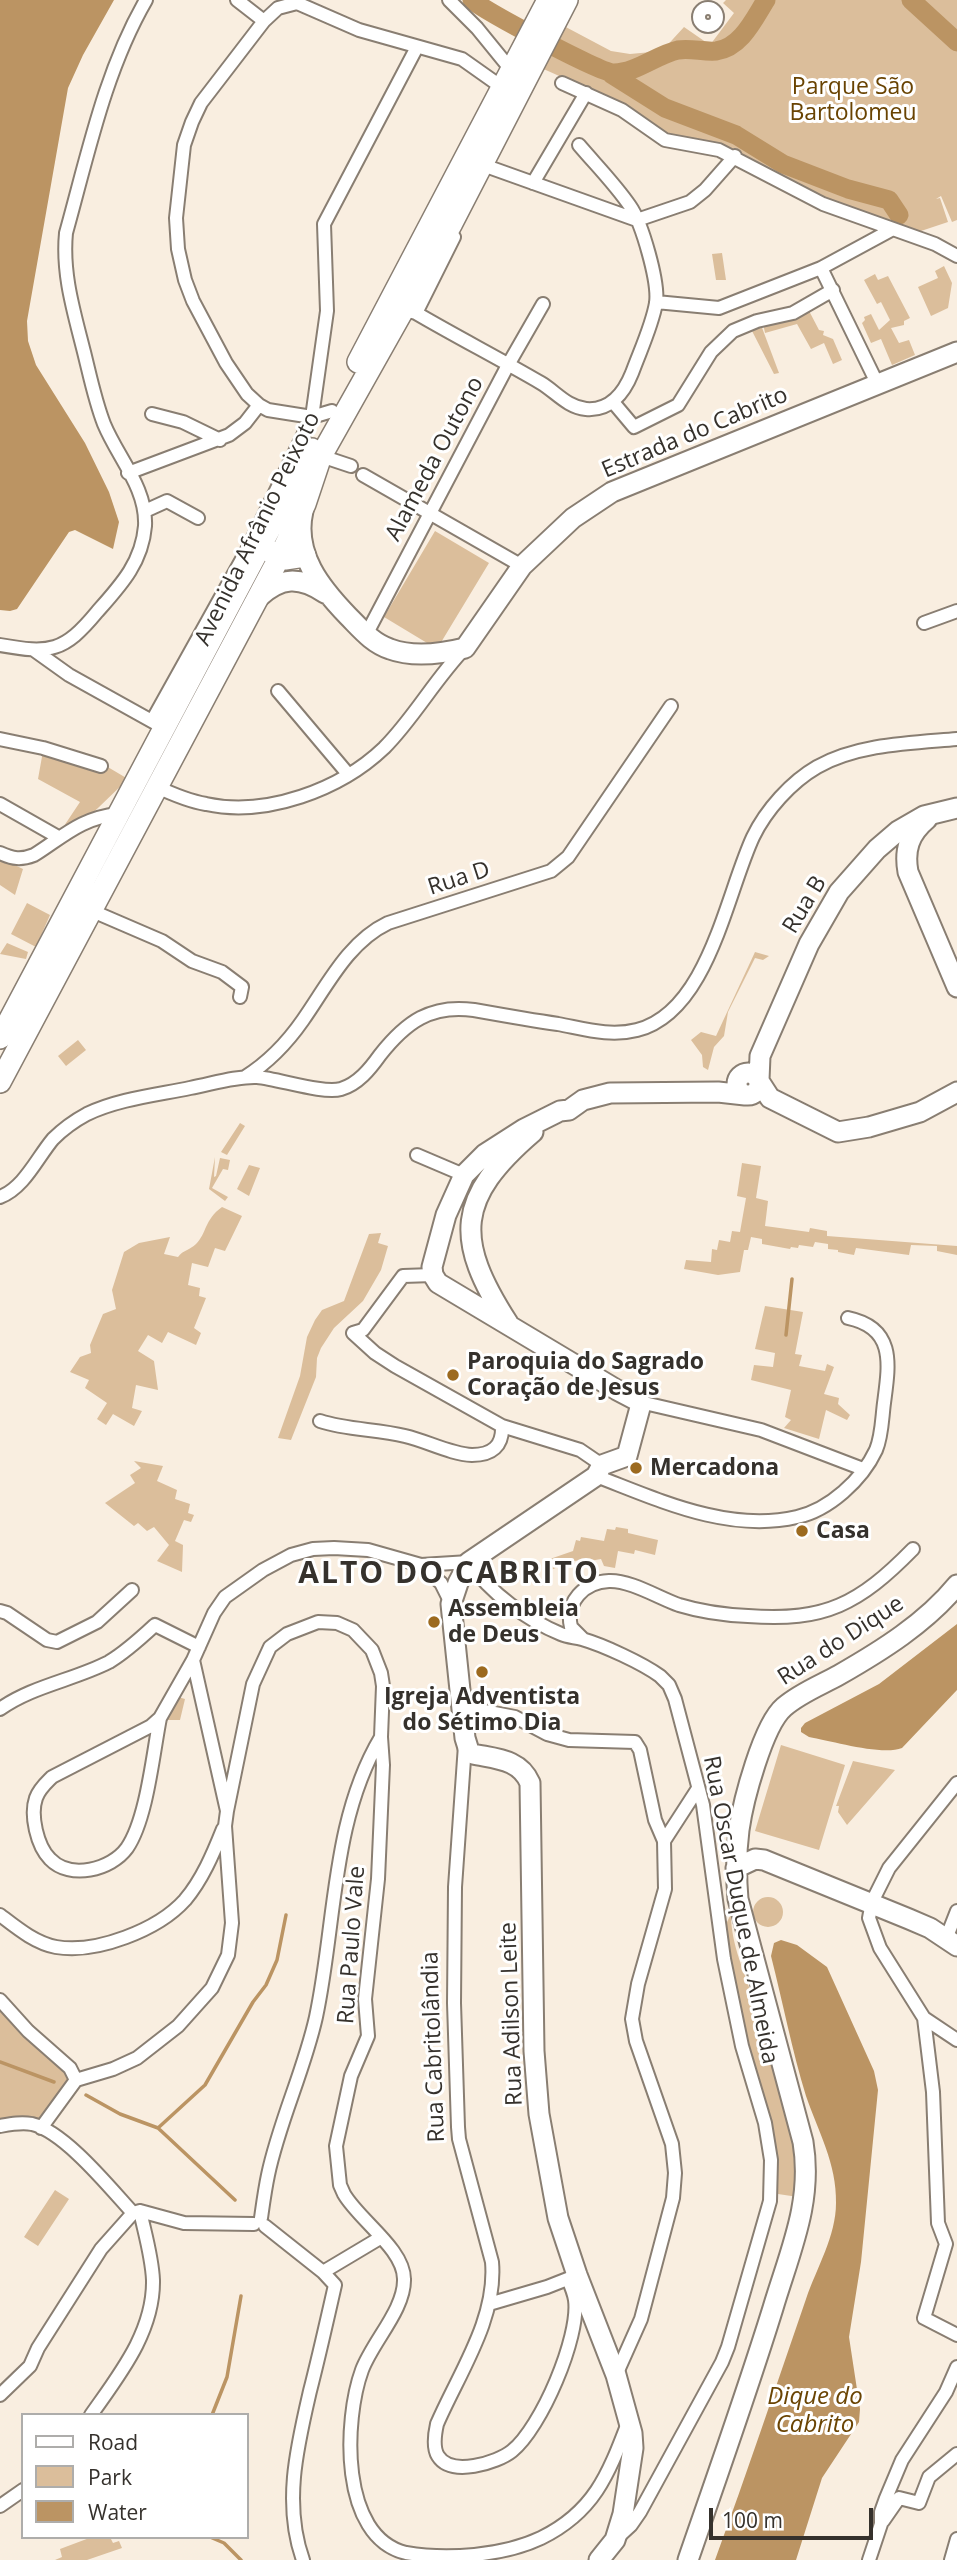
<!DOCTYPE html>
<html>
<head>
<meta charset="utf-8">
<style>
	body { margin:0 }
	#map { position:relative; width:957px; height:2560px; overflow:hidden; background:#f9eee0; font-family:"Open Sans",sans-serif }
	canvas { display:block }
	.legend { position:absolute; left:21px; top:2413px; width:228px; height:126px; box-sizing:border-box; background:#fff; border:2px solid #aeadab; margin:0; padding:9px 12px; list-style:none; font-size:21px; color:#35312c }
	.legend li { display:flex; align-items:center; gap:14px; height:35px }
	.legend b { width:35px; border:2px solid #aeadab }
	.scale { position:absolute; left:709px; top:2508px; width:164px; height:32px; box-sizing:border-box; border:4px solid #35312c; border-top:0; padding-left:9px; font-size:21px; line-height:24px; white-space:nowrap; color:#35312c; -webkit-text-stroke:5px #fff; paint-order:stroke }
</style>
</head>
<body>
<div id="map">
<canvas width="957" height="2560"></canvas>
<ul class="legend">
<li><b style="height:9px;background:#fff"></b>Road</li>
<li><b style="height:19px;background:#dbbe9b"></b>Park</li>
<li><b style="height:19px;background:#bb9463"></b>Water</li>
</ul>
<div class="scale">100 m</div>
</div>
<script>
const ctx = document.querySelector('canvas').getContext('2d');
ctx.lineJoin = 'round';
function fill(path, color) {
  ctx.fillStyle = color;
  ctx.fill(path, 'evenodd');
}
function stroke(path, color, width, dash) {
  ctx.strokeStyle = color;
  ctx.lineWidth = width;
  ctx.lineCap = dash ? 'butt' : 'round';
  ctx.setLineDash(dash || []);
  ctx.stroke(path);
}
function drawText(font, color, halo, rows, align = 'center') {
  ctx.font = font + ' "Open Sans",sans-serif';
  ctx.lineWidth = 6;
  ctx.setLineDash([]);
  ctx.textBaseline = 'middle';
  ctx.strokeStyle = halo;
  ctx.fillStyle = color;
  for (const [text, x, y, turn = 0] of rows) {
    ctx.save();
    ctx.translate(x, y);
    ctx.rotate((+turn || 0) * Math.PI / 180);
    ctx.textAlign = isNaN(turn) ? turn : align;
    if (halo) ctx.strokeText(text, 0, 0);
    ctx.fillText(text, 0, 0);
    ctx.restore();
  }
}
fill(new Path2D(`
	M726 0H957V220L952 222 941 196 936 199 940 198 948 222 918 232 825 200 732 149 669 139 620 103 539 67 562 25 611 51 630 54 662 51 684 27 710 45 734 13 723 3Z
	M722 253 726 280H716L712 254Z
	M944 266 952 283 948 308 931 316 918 287 938 278 935 271Z
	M875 274 878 280 888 276 910 318 904 321V325L891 328 899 343 909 340 915 355 892 365 881 339 871 343 862 323 865 320 864 317 871 314 879 330 890 320 881 302 877 304 864 280Z
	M807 307 819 330 824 331 823 335 833 339 842 360 833 364 824 343 811 349 797 324 765 333 763 323Z
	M761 325 779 373 774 374 751 329Z
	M435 531 489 563 437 649 384 617Z
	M43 751 101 763 128 779 69 836 64 826 80 802 38 779Z
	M0 858 23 869 15 895 0 885Z
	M27 903 50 915 36 947 11 934Z
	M7 943 28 952 26 959 0 954Z
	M755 952 769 956 763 960 755 958 728 1012 724 1036 714 1047 708 1070 703 1067 702 1055 691 1040 701 1032 716 1036Z
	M78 1040 86 1050 66 1066 58 1056Z
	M240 1123 245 1126 227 1155 221 1152Z
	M215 1157 214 1177 216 1176 220 1158 230 1160 228 1170 223 1169 212 1188 228 1197 225 1201 209 1189Z
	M742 1163 761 1166 756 1198 768 1201 765 1226 809 1232 810 1228 827 1231V1236L957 1246V1255L937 1251V1246L911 1245 909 1255 856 1248 854 1255 838 1252V1250L828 1249V1244L815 1242 813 1247 799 1245 798 1248 791 1247 790 1249 762 1244V1239L751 1237 748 1250H744L740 1272 718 1275 684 1269 686 1260 711 1262 712 1249 717 1250 719 1240 730 1242 732 1231 740 1232 746 1198 737 1196Z
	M249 1165 260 1168 249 1196 237 1189Z
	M222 1207 242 1216 225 1251 215 1248 208 1267 192 1263 188 1285 200 1288 199 1296 206 1298 194 1328 201 1333 196 1345 168 1332 162 1343 148 1335 138 1351 154 1361 158 1390 136 1385 132 1408 142 1411 134 1426 113 1414 106 1425 97 1419 107 1403 85 1388 89 1380 70 1372 80 1357 91 1353 90 1345 103 1314 116 1309 112 1290 124 1252 139 1243 170 1237 164 1254 178 1257C183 1250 190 1250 196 1244 207 1233 204 1220 222 1207Z
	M381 1233 378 1243 388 1246 381 1270 363 1301 334 1328 321 1348 317 1358 316 1377 291 1440 278 1438 300 1376 307 1337 315 1320 322 1310 344 1301 369 1234Z
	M765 1306 803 1312 795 1354 802 1355 799 1366 825 1371 827 1364 834 1367 824 1394 839 1398 838 1404 850 1415 847 1420 826 1410 819 1439 784 1428 791 1420 785 1417 791 1390 751 1380 754 1365 773 1367 775 1353 755 1349Z
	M134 1461 163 1466 157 1481 177 1490 175 1499 190 1504 188 1513 194 1515 191 1522 184 1520 175 1541 183 1545 182 1572 157 1561 169 1545 154 1527 147 1531 138 1523 134 1526 105 1503 135 1483 130 1475 141 1468Z
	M616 1527 628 1529V1533L658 1540 655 1555 635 1550 634 1554 618 1551 615 1568 604 1566 601 1559 590 1561 589 1559 574 1561V1563L569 1566 567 1563 551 1570 547 1560 573 1551 576 1540 580 1541 581 1537 604 1541 607 1529 615 1530Z
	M175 1696 185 1699 180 1720H166Z
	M781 1745 845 1765 819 1850 755 1831Z
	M853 1761 895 1770 847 1825 838 1812 839 1806H836Z
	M753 1912a15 15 0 1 1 30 0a15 15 0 1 1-30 0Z
	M731 1914C731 1946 745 1972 754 2002 768 2048 785 2096 794 2143 798 2160 797 2179 798 2197L778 2194C777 2139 763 2099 749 2046 739 2008 732 1968 723 1930Z
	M0 2011 68 2076 67 2081 39 2119 31 2117 0 2120Z
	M55 2190 69 2199 38 2246 24 2237Z
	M92 2537H110L113 2543 119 2541 122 2548 87 2560H55L62 2557 60 2549Z`), '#dbbe9b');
fill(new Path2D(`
	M0 0H114L83 55 68 88 27 321 28 341 36 365 85 443 109 492 119 522 113 549 75 530 69 532 17 609 10 611 0 610Z
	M957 1624V1690L902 1748C882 1756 832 1741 809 1737L801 1732V1728L805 1723 879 1684Z
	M781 1940 797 1945 827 1967 874 2071 878 2090 861 2262 849 2337 860 2409 859 2422 822 2478 796 2560H715C747 2473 776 2386 806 2299 817 2267 836 2236 836 2203 837 2164 818 2131 806 2096 792 2051 783 2003 771 1956L774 1943Z`), '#bb9463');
stroke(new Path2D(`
	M786 1335 792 1279
	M0 2062 54 2082
	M86 2095 120 2114 158 2128 235 2200
	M158 2128 205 2085 253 2002 266 1985 277 1960 286 1915
	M212 2415 227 2377 241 2296
	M210 2537 224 2543 241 2560`), '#bb9463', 3.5);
stroke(new Path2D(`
	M472 0C487 12 600 73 614 73 636 73 656 55 678 50 691 48 703 52 716 51 741 48 754 19 766 0
	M911 0 957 42
	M611 74 665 108 736 135 783 164 848 189 889 200 899 215`), '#bb9463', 19);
const street = new Path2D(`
	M237 0 264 21
	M449 0 477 28 512 71
	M699 17a9 9 0 1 1 18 0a9 9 0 1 1-18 0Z
	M562 83 622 110 665 140 719 150 823 204 935 244 957 256
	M483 165 637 220 690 202 705 190 735 156
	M533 183 586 93
	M821 268 878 385
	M656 302 719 308 821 268 893 229
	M408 311 416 313 454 237
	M416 313C457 337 500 359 541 383 556 392 567 407 586 409 610 411 624 393 632 373 640 351 652 326 656 303 659 282 642 223 630 206 615 184 596 165 579 145
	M613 402 634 427 678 405 711 352 733 331 757 321 793 313 833 290
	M332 411 312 417 268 410 259 405 247 394 226 363 193 301 185 280 178 249 176 218 184 145 192 122 201 103 264 21 278 8 297 3 359 30 462 59 503 88
	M152 414 183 422 220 440
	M321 456 351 466
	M128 473 229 435 245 423 259 405
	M363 475 522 566
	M145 511 167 501 198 518
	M924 623 957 611
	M366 635 508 365 543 304
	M0 645C50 654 64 652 97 612 120 586 142 563 145 526 147 488 118 458 104 424 95 401 90 376 84 352 74 312 62 274 66 233 88 154 105 71 146 0
	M34 650 69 675 157 724
	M278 691 348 774
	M152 721 246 552 312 417 327 311 324 224 417 47
	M0 739 43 748 101 766
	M155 786C172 794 188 801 206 804 266 817 340 790 384 748 414 718 435 679 465 648
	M0 804 58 837
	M0 853C13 859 21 860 34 855 64 836 81 818 118 814
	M90 910 162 941 192 961 222 972 242 987 240 997
	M245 1077C269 1062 287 1043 303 1020 327 986 348 942 388 923L551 871 568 857 671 706
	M417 1155 464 1175
	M0 1197C24 1188 37 1158 53 1139 63 1129 74 1121 87 1114 118 1099 156 1095 190 1088 212 1084 235 1076 257 1077 279 1079 323 1094 341 1089 358 1084 370 1069 380 1055 406 1022 431 1004 474 1010 502 1015 530 1020 558 1024 585 1029 610 1037 637 1030 708 1012 726 895 753 837 766 810 791 782 817 767 858 744 911 743 957 739
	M433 1275 403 1276 363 1330 353 1333 375 1353 395 1366 502 1426 580 1450 602 1465
	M640 1402 761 1430 863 1469
	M320 1421C347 1430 377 1429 405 1436 427 1441 450 1454 472 1455 492 1455 503 1446 502 1426
	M596 1476C659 1500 728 1533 797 1517 829 1510 862 1480 876 1450 882 1436 882 1418 884 1403 889 1365 896 1328 848 1318
	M421 1565 469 1562C490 1593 527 1620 561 1634 568 1637 575 1637 582 1639 603 1645 642 1663 660 1676L669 1685 675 1699 703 1805 724 1959 742 2046 765 2123 771 2160 770 2201 728 2347 722 2362 640 2512 631 2525 618 2537
	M0 1611 7 1613 47 1640 57 1642 97 1622 132 1590
	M583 1639 571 1627C565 1602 584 1582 609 1581 630 1580 659 1598 679 1605 702 1612 724 1615 748 1616 825 1622 859 1604 913 1549
	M463 1707 515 1717 547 1734 569 1740 635 1742 640 1750 655 1820 664 1841 665 1889 638 1984 632 2019 636 2041 672 2144 675 2173 673 2198 641 2319 616 2375
	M0 1709C32 1686 74 1680 109 1662 126 1652 141 1638 155 1625L199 1647
	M160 1718C153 1753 147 1819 127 1848 111 1870 70 1880 50 1859 37 1846 30 1815 36 1798 39 1789 46 1783 52 1777L151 1726 160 1718 193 1660
	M465 1745 455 1887 454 2003 458 2127 459 2139 492 2262C497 2319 459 2373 437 2424 435 2433 433 2448 438 2456 451 2477 497 2463 512 2451 541 2428 580 2337 575 2300 574 2293 571 2286 568 2279
	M957 1783 889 1868 872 1902 869 1918 880 1948 924 2018 957 2040
	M227 1811 253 1684 270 1647 287 1634 318 1622 337 1623 353 1630 372 1650 381 1673 383 1686 381 1737 383 1765 378 1879 365 1999 368 2036 351 2076 336 2146 340 2185 344 2194C359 2220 404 2249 404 2279 405 2309 373 2341 362 2370 344 2419 339 2537 406 2553 447 2560 503 2556 541 2538 594 2512 608 2475 628 2423
	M664 1841 697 1790
	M0 1915C17 1928 35 1943 56 1947 96 1954 158 1930 185 1900 202 1880 213 1854 223 1829
	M946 1939 957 1911
	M0 2000 28 2031 70 2068 76 2080
	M924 2018 933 2092 938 2223 946 2244
	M0 2126C11 2124 21 2122 32 2124 65 2132 110 2188 133 2213L140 2211 184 2223 254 2224
	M41 2128 76 2080 113 2069 137 2058 178 2026 212 1988 228 1955 232 1923 225 1826 227 1811 193 1660 214 1613 225 1597 263 1570 291 1555 313 1549 334 1548 368 1550 421 1565 441 1583 451 1603
	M261 2218C263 2204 265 2189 268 2175 279 2122 304 2071 316 2017 336 1924 331 1821 381 1737
	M265 2226 323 2272 335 2285C327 2320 319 2356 310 2391 297 2447 283 2504 303 2560
	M946 2244 924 2318 957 2335
	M323 2272 380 2238
	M489 2304 547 2287 575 2276
	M0 2395 30 2366 38 2348 101 2249 133 2213
	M91 2415C119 2375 154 2332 153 2280 152 2257 145 2234 140 2211
	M0 2506 23 2490
	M883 2521 899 2498 919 2503 929 2477 957 2454
	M869 2560 881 2524V2512L886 2498 902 2460 946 2392 957 2367
	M951 2560 957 2539`);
const secondary = new Path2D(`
	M303 511C293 554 321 588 348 616 361 629 372 643 390 649 414 658 441 654 465 648L522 566 573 518 612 492 957 352
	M259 597C281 577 299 576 325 593
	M927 819C909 834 904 850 908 872L957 987
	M737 1084a11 11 0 1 1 22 0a11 11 0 1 1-22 0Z
	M759 1080 760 1056 809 944 839 892 877 849 898 831 924 816 957 808
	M759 1081 770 1098 838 1132 869 1127 920 1112 957 1092
	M508 1323C454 1239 456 1198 533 1132
	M736 1868 755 1859 764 1860 909 1919 930 1928 957 1946
	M599 2560 615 2540 623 2514 633 2448 632 2433 616 2375 577 2275 558 2218 539 2114 534 2051 530 1783C520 1759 496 1759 473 1754L469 1751 465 1738 451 1604 458 1583 469 1562 596 1476 602 1465 627 1456 641 1404 640 1402 617 1390 438 1283 433 1275 432 1267 446 1215 464 1175 485 1154 524 1129 560 1111 569 1110 583 1100 610 1093 718 1092 745 1095
	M688 2560C717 2476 747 2392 773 2308 790 2251 813 2202 803 2142L738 1899C736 1876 736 1853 739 1830 743 1801 763 1725 784 1707 800 1693 821 1685 839 1675 881 1651 926 1623 957 1585`);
const primary = new Path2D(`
	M358 362 548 0
	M269 551 285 559 305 556
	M0 1038 312 449
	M0 1082 280 556 305 504 321 456 452 223 567 0`);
stroke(street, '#897e72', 16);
stroke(secondary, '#897e72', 23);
stroke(primary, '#897e72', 24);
stroke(street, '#fff', 12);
stroke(secondary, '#fff', 19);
stroke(primary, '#fff', 21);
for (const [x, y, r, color] of [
	[453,1375,7,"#9c6a1f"],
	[636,1468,7,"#9c6a1f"],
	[802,1531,7,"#9c6a1f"],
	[434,1622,7,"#9c6a1f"],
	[482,1672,7,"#9c6a1f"]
]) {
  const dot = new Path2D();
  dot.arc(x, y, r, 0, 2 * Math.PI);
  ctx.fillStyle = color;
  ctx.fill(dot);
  stroke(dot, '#fff', 2.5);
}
drawText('23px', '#694302', '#fff', [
	["Parque São",853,87],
	["Bartolomeu",853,113]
]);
drawText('23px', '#35312c', '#fff', [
	["Estrada do Cabrito",695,433,-23],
	["Alameda Outono",435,459,-62],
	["Avenida Afrânio Peixoto",258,529,-64],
	["Rua D",459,879,-18],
	["Rua B",805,905,-59],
	["Rua do Dique",841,1641,-33],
	["Rua Oscar Duque de Almeida",740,1910,79],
	["Rua Paulo Vale",352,1945,-86],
	["Rua Adilson Leite",512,2014,-92],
	["Rua Cabritolândia",434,2047,-92]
]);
drawText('bold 23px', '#35312c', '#fff', [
	["Paroquia do Sagrado",467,1362],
	["Coração de Jesus",467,1388],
	["Mercadona",650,1468],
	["Casa",816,1531],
	["Assembleia",448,1609],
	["de Deus",448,1635],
	["Igreja Adventista",482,1697,"center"],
	["do Sétimo Dia",482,1723,"center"]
], 'left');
drawText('italic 24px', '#6a4403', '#fff', [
	["Dique do",815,2397],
	["Cabrito",815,2425]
]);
ctx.letterSpacing = '2px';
drawText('bold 30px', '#35312c', '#fff', [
	["ALTO DO CABRITO",449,1574]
]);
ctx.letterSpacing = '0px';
</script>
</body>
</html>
